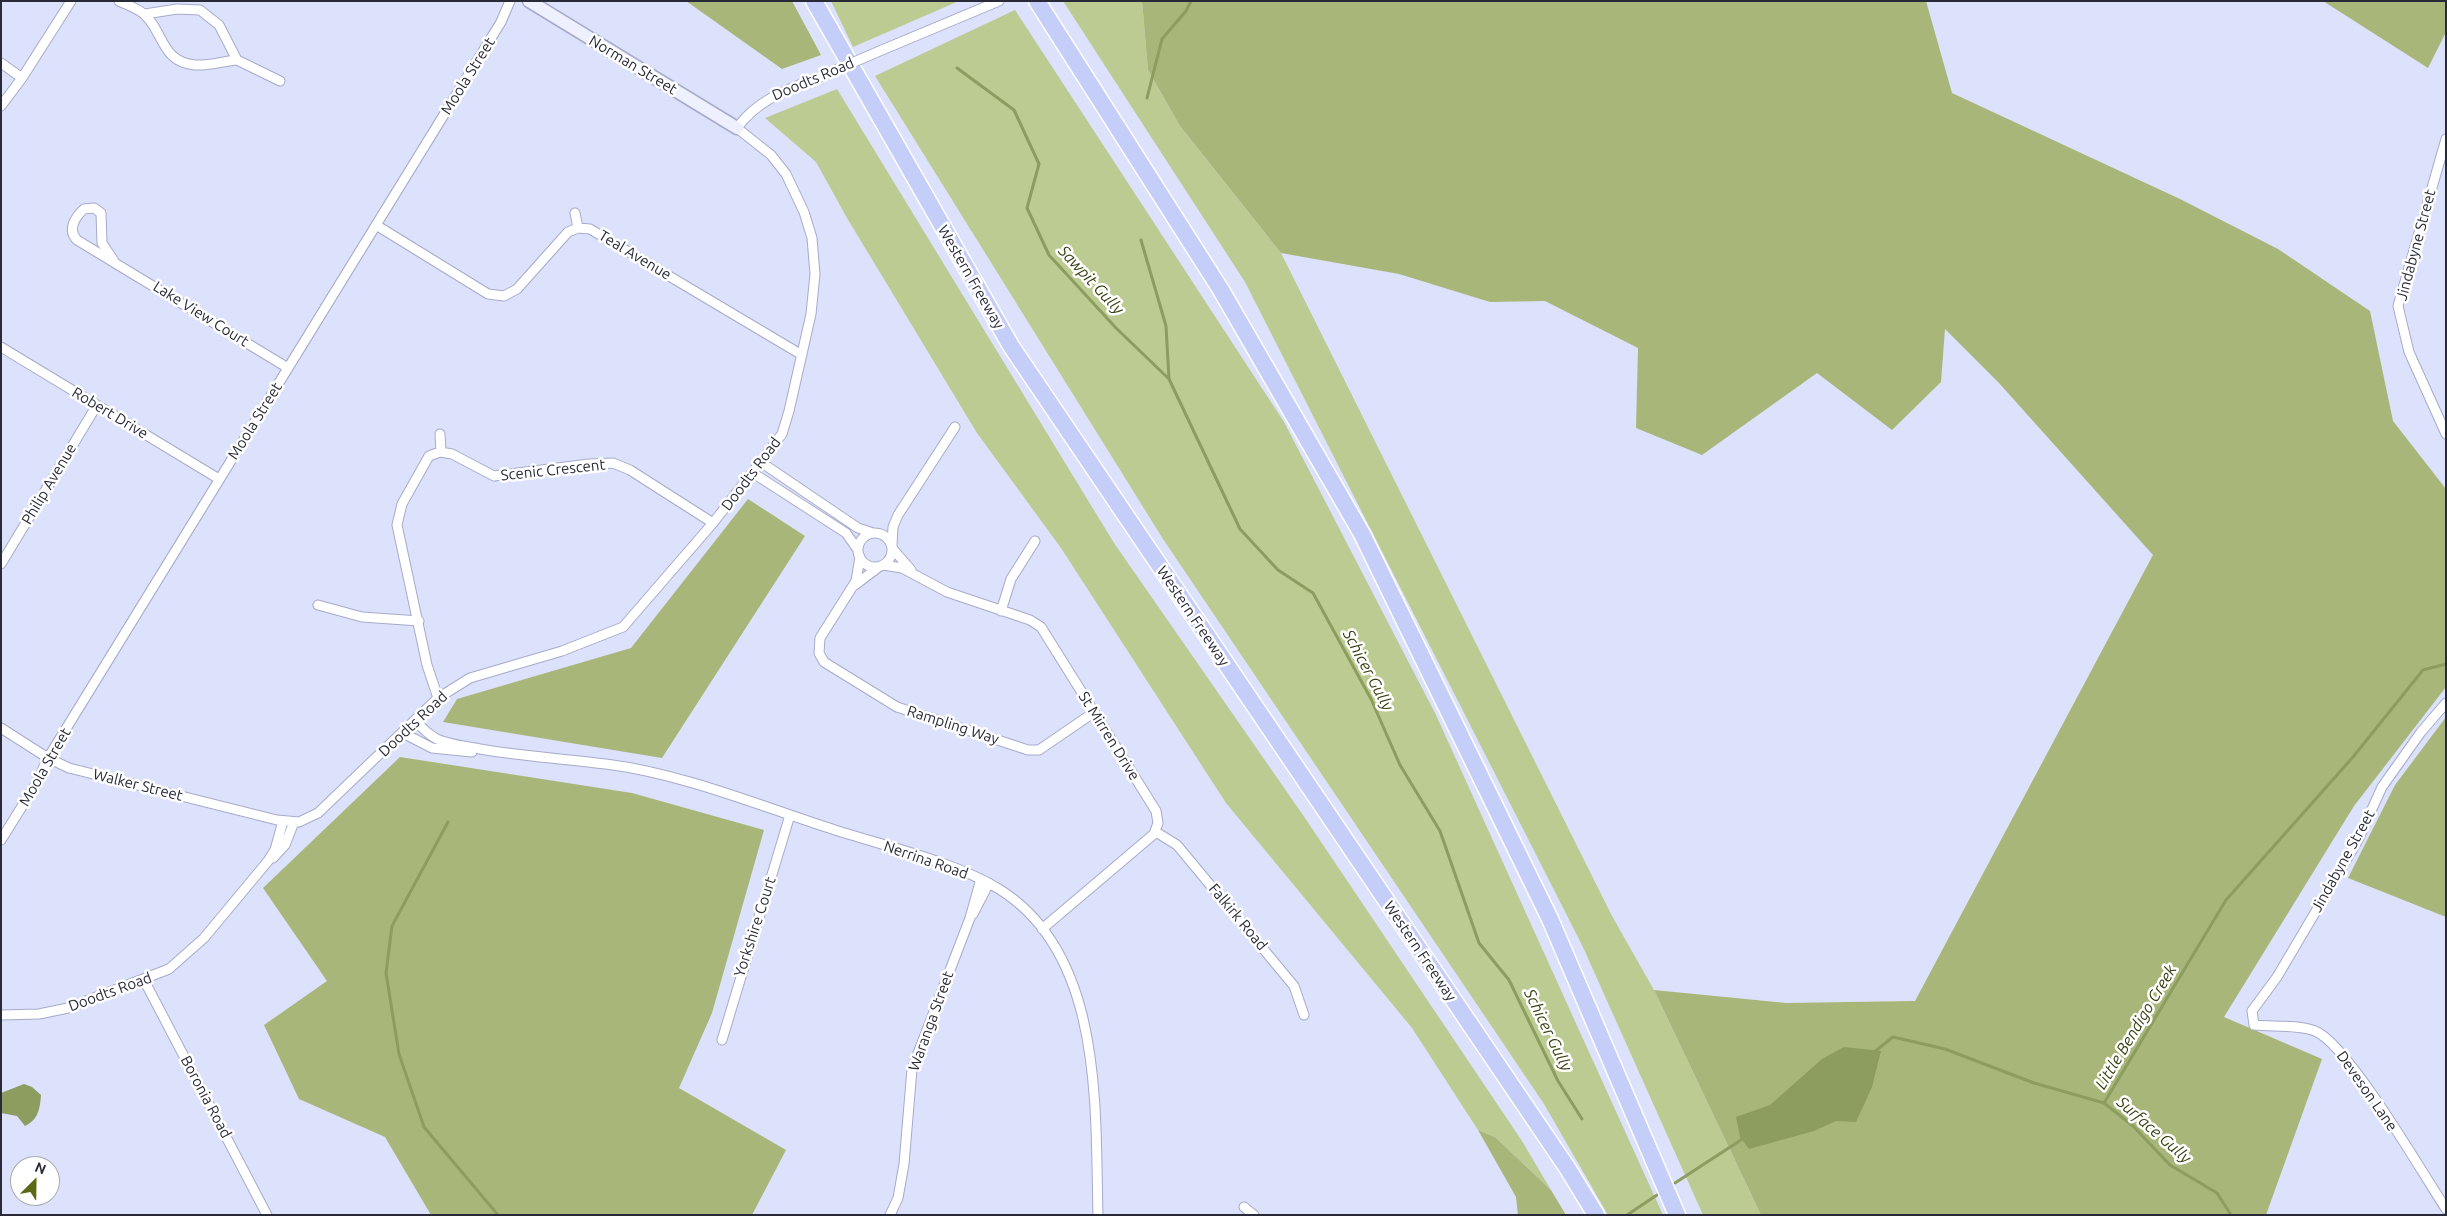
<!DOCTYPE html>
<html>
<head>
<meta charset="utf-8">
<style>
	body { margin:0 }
	#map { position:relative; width:2447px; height:1216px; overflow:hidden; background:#dce1fc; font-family:Ubuntu,sans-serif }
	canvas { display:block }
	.frame { position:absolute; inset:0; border:2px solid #282a37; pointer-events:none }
	.north { position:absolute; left:10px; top:1156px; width:50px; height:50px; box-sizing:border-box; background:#fff; border:1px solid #a9aaaf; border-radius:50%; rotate:23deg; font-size:14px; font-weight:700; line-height:20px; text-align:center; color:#282a37 }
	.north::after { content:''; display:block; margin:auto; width:18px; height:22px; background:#5a6a15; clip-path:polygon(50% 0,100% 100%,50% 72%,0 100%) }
</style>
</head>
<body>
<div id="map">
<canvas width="2447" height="1216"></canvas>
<div class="frame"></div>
<div class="north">N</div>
</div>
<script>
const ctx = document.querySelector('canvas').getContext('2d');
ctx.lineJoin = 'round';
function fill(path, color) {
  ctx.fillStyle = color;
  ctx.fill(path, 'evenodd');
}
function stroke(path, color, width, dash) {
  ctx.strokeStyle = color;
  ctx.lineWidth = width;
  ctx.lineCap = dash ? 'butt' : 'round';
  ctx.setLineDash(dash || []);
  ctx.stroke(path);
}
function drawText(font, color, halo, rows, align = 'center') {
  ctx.font = font + ' Ubuntu,sans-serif';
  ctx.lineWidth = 5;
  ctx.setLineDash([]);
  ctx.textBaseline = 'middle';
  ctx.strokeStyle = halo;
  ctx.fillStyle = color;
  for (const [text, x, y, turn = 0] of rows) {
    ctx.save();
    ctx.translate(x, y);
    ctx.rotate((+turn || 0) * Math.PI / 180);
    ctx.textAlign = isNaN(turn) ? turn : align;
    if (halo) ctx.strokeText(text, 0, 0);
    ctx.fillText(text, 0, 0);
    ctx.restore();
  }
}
fill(new Path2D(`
	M831 1H959L853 47Z
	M1063 1H1142L1148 70 1180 126 1281 253 1612 916 1654 990 1761 1215H1703L1582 945 1245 282Z
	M1015 10 1284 422 1436 715 1663 1215H1608L1544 1104 1163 539 875 76Z
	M837 89 1114 543 1305 818 1522 1141 1551 1190 1495 1137 1478 1130 1412 1028 1226 803 1061 548 977 433 847 218 816 162 765 118Z`), '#bccb92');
fill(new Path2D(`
	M686 1H792L821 55 782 69Z
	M1142 1H1926L1952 93 2180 199 2278 249 2370 311 2393 421 2446 489V687L2354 806 2224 1017 2322 1059 2266 1215H1761L1654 990 1786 1003 1915 1001 2153 555 1999 383 1945 329 1941 382 1892 430 1817 373 1702 455 1636 428 1638 348 1545 301 1490 302 1399 274 1281 253 1180 126 1148 70Z
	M2323 1H2446V32L2428 68Z
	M748 499 805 536 662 758 443 722 457 699 631 648Z
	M2446 717V917L2348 878 2395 785Z
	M400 757 632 793 764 830 712 1013 679 1088 786 1150 752 1215H431L385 1137 299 1099 264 1025 327 981 263 888Z
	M1478 1130 1495 1137 1551 1190 1566 1215H1518L1516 1197Z`), '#a8b779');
fill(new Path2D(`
	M1844 1047 1881 1051 1872 1087 1856 1122 1836 1121 1814 1131 1749 1149 1740 1137 1736 1117 1770 1105 1822 1059Z
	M24 1084 32 1087 41 1095C40 1109 38 1120 25 1126L17 1116 1 1113V1093Z`), '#8d9c5f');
stroke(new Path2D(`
	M957 68 1014 110 1039 164 1027 208 1049 255 1116 328 1168 378
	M1147 98 1162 39 1186 11 1191 1
	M1141 240 1166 326 1169 379 1240 529 1278 570 1313 593 1371 699 1400 765 1440 831 1479 943 1509 980 1558 1081 1582 1119
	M448 822 392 926 386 973 399 1054 424 1127 498 1215
	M1874 1052 1893 1037 1945 1049 2034 1083 2104 1103 2226 900 2353 757 2423 670 2446 664
	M2104 1103 2133 1126 2170 1165 2217 1193 2231 1215
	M1675 1183 1744 1138
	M1627 1215 1657 1195`), '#8d9c5f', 3);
const street = new Path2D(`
	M119 1C127 5 140 9 146 16 164 34 162 62 195 65 209 66 224 61 237 60
	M145 14 177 9 200 10 219 25 237 60 280 81
	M882 50 999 1
	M1 63 22 78
	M1 106 22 78 71 1
	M2446 139 2398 306 2409 352 2446 434
	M575 213 578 228
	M376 225 488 294 504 296 517 289 568 232 578 228 590 229 802 355
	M114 261 102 243 101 213 94 208 84 209C75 217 67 230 77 240L288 368
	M1 347 219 479
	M440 434 441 452
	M762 463 858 528 873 533
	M753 473 846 533 858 550
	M858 550a17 17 0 1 1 34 0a17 17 0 1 1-34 0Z
	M892 546 893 527 898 515 955 427
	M892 548 911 570
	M860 557 856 581 820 638 819 653 824 662 897 707 1028 750H1039L1093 713
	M1 564 97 405
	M883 565 902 568 947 592 1030 620 1041 627 1156 811 1158 823 1154 834 1042 929
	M855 585 880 566
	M318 605 362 617 419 621
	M1001 611 1011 579 1035 541
	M438 698 427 665 397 525 402 504 429 456 440 452 452 454 494 476 589 464 613 463 630 470 713 523
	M2446 703 2421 732 2382 787 2358 840 2277 977 2252 1011 2254 1025C2272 1027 2297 1024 2315 1031 2347 1043 2423 1174 2446 1209
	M415 721C422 727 428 735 437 739 451 745 466 746 480 749 522 756 564 759 606 764 684 774 760 806 835 830 885 846 955 862 999 889 1104 954 1095 1108 1098 1215
	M1 728 48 758 69 768 277 820 299 822 318 813 438 698 470 678 562 651 623 627 713 523 782 434 789 411 811 314 815 274 812 238 804 212 786 174 771 155 737 128C757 100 786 90 817 78
	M403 733 432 748 472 752
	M1156 832 1177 845 1294 986 1304 1015
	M1 840 36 784 48 758 501 22 510 1
	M273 858 285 845 294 822
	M973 914 989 883
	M144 980 267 1215
	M1 1015 39 1014 68 1008 169 969 204 938 268 861 275 850 283 821
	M722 1040 790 815
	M1244 1207 1254 1215
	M890 1215 898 1198 904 1164 912 1069 970 918 981 879`);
const secondary = new Path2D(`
	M529 1 737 128`);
const highway = new Path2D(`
	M814 1 1011 346 1568 1169 1596 1215
	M1037 1 1221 290 1362 534 1550 919 1677 1215`);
stroke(street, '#a6abcb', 11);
stroke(secondary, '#a6abcb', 15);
stroke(highway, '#fff', 19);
stroke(street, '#fff', 9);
stroke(secondary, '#eef0fd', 12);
stroke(highway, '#c5cdf9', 16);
const streetBridge = new Path2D(`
	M817 78 882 50`);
stroke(streetBridge, '#a6abcb', 11, []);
stroke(streetBridge, '#fff', 9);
drawText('15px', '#282a37', '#fff', [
	["Norman Street",633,65,31],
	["Moola Street",468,76,-58],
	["Doodts Road",813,79,-23],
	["Jindabyne Street",2416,245,-75],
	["Teal Avenue",635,255,31],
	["Western Freeway",971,277,60],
	["Lake View Court",201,314,32],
	["Robert Drive",110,413,31],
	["Moola Street",255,421,-58],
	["Scenic Crescent",553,470,-6],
	["Doodts Road",751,474,-53],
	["Philip Avenue",49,484,-59],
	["Western Freeway",1193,616,56],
	["Doodts Road",413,724,-43],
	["Rampling Way",953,725,18],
	["St Mirren Drive",1109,736,58],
	["Moola Street",45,767,-60],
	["Walker Street",138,785,14],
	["Nerrina Road",926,860,19],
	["Jindabyne Street",2343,861,-61],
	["Falkirk Road",1238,917,50],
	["Yorkshire Court",755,927,-72],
	["Western Freeway",1420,951,56],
	["Doodts Road",110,992,-20],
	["Waranga Street",931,1021,-70],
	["Deveson Lane",2367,1091,55],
	["Boronia Road",206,1097,62]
]);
drawText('italic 16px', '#384112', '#fff', [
	["Sawpit Gully",1091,280,47],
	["Schicer Gully",1368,670,62],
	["Little Bendigo Creek",2136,1027,-59],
	["Schicer Gully",1548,1030,64],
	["Surface Gully",2154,1130,41]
]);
</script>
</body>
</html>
